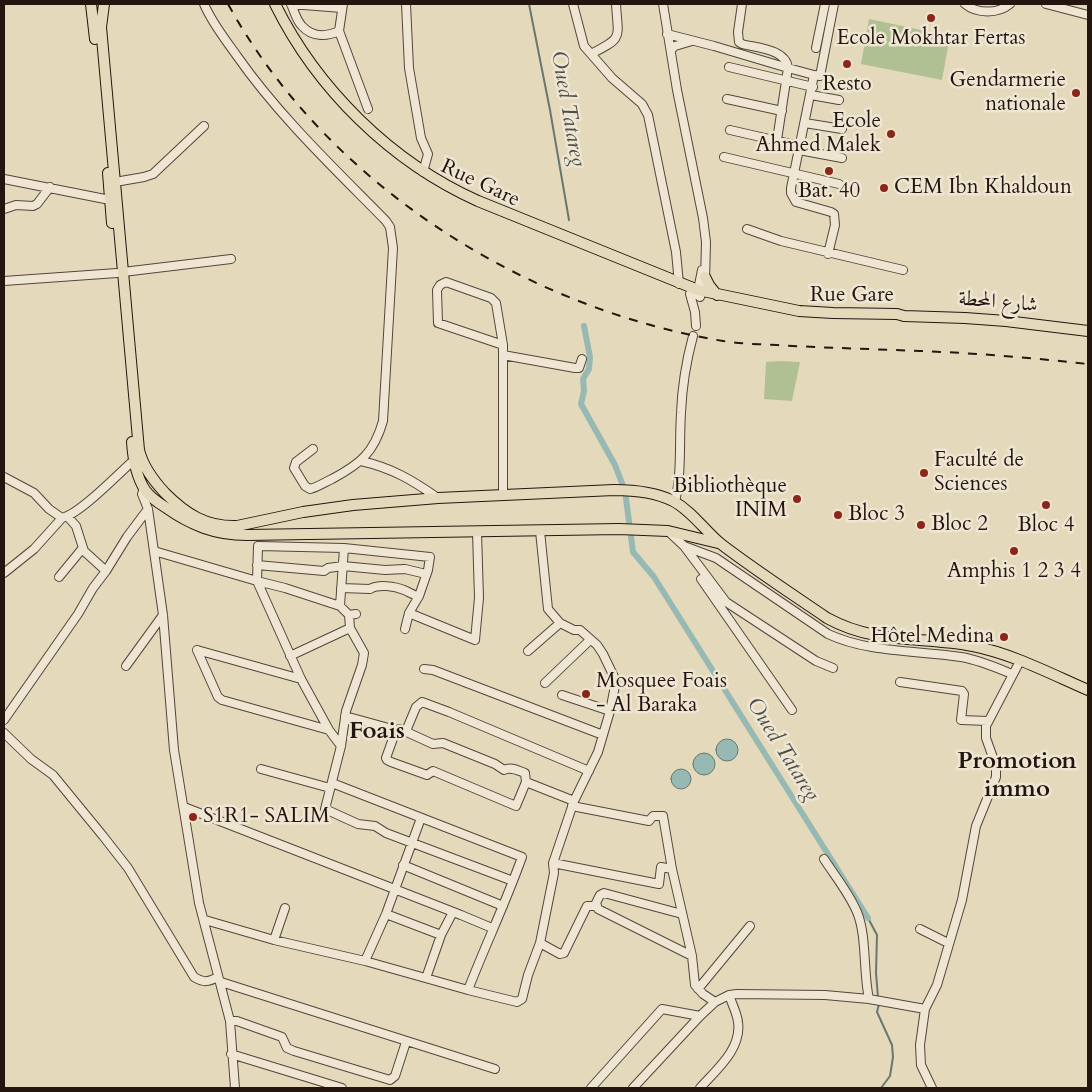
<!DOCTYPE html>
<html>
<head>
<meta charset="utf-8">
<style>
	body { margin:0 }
	#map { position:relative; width:1092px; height:1092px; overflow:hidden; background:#e5d9bb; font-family:Cardo,serif }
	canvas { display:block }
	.frame { position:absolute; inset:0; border:5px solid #24150f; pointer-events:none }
</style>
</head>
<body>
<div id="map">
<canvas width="1092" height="1092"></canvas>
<div class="frame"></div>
</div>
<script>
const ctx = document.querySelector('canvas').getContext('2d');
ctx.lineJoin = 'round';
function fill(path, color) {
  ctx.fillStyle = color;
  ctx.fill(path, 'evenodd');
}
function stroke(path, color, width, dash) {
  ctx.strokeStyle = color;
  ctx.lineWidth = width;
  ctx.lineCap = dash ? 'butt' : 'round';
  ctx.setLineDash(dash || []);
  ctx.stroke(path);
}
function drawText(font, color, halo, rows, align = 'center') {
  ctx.font = font + ' Cardo,Amiri,serif';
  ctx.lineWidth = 5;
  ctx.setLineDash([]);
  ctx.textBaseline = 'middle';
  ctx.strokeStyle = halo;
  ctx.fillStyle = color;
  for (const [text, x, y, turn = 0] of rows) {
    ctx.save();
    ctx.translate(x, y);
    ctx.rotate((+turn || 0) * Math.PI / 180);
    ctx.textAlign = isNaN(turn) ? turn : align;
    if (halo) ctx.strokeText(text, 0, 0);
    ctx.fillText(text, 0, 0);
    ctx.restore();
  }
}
fill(new Path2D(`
	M869 19 950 36 942 80 861 64Z
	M781 361 800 362 792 401 764 399 766 362Z`), '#b1c093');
const water = new Path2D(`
	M716 750a11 11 0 1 1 22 0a11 11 0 1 1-22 0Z
	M693 764a11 11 0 1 1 22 0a11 11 0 1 1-22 0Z
	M671 779a10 10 0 1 1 20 0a10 10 0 1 1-20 0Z`);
fill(water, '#96bab3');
stroke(water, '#687871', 1);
stroke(new Path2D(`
	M529 4 550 110 569 220
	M868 918 877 935 876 973 878 997
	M879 1004 877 1012 892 1045 893 1057 890 1076 881 1088`), '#687871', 2);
stroke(new Path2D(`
	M584 326 590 357 589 369 583 379 584 391 581 404 615 465 625 491 633 552 654 577 868 918`), '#96bab3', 6);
const minor = new Path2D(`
	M204 4C212 23 225 39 237 56 279 116 334 168 386 221L390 227 393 248 383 421C374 453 360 464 332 479 325 482 318 487 310 489L305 486 294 468 296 462 313 449
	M291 4C294 10 296 20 302 26 312 37 326 37 339 31
	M291 4 342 8
	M343 4 339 31 368 109
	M406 4 409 68 421 138 428 154 423 172
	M573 4 584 46 612 78 642 104 648 115 676 252 679 284
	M663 4 677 90 703 218 706 242 705 281 700 297
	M742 4 738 32 739 42 742 44C757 48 786 49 788 68L814 75
	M965 4C977 14 998 14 1010 4
	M1046 4 1088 15
	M667 34 714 46 788 68 777 140
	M816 48 825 4
	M671 50 675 46 692 41
	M591 54C624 37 618 39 616 4
	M729 67 813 87
	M811 95 839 100
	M727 99 782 111
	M805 123 842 129
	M730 130 800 146
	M799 150 842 158
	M724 157 839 184
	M4 179 110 200
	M115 182 144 177 153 174 204 126
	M4 209 16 205 33 206 37 204 50 187
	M747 229 781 241 903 270
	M828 254 835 225 834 214 831 212 796 202 791 193V188L814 75 820 76 834 4
	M123 272 231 259
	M4 281 117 273
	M690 294 695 312 696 326
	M697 295 702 270
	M503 345 438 323 437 290 440 285 446 282 491 298 496 303 503 345V495
	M503 355 575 368H579L582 359
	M361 461C392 468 412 480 438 498
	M4 477 34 493 49 509 62 518C80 514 118 474 134 460
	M144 488 142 494 148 509 163 615 174 750 199 903 230 1021 235 1088
	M675 502C682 472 679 443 681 413 682 387 686 362 693 336
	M68 517 76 526 84 551 106 571
	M668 531 684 546 716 558 828 634C869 653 916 650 961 657 979 660 995 667 1012 674
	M684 546 726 602 816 661 833 668
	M154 551 257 581 285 588 340 606 349 615 356 614
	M257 565 324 571 328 568 343 566 385 570 405 569 426 574
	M4 573 34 549 62 518
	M59 577 82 549
	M701 579 792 710
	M341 588 370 589C378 584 395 586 404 590 410 592 411 595 419 596L409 613 405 629
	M340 606 344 548
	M409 613 475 640 479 598 477 532
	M349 615 350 628 364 653 362 665 346 711 341 746 325 809 358 824 375 826 386 833 513 881
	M197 650 218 697 222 700 329 730
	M197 650 301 679
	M528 651 560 623
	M290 656 350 628
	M126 666 163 615
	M424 669 433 670 603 735
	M900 682 962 691 964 694 961 720 988 721
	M545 683 590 640
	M562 695 610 711
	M345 716 396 730 400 729 433 744 443 743 495 764 504 770C511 766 519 771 525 773L526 782 574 801
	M4 720 78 614 93 588 106 571 127 537 148 509
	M396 730 386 758 387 760 391 762 427 775 433 771 516 806 526 782
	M406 731 416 707 422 702 449 712 589 771
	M4 733 31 759 53 775 103 836 128 868 194 977C204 983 208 982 218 977
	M341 746 329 730 301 679 257 581 258 546 344 548 430 557 428 570 419 596
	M261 769 330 788
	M332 783 522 857C506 902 485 946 468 990
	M572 806 649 821 653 816H663L672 869
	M184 807 461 915 492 928
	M824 859C835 876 849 893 857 912 867 936 863 972 869 999
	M553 863 659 884 661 867 672 869 692 956 695 985 703 994 715 1002
	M403 865 503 906
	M386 914 441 935 453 912
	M682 914 604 893 600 895 596 903 598 909 692 956
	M205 920 274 940 365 961 468 990 517 1002 522 999 528 975 540 943 554 873 553 863 574 801 598 752 610 711 616 681 603 654 597 645 580 630H574L560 623 548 609 540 531
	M920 929 948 943
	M274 940 285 908
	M540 943 560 954 564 953 587 906H596
	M365 961 386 914 421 818
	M426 978 441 935
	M221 982 495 1069
	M698 989 750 926
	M230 1021H237L282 1037 287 1048 294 1051 390 1080 395 1076 406 1042
	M231 1054 342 1088
	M591 1088 662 1009 700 1016
	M633 1088 700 1016 715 1002 729 995 737 994 825 995 869 999 925 1009
	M700 1088C716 1070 742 1049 738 1022 737 1013 732 1004 729 995
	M932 1088 921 1065 920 1045 925 1009 937 985 962 900 976 826 996 777V766L986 738V726L1020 661`);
const major = new Path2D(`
	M91 4 95 39
	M104 4 101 27 139 450C143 467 153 480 165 493 186 514 206 527 237 526L303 512 353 505 438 498 614 490C634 490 655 492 673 501 692 511 705 531 721 544 755 570 792 594 827 618 876 645 922 636 973 646 1013 654 1051 674 1088 690
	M275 4C317 89 391 162 478 201L698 290 799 311 833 313 897 314 904 316 965 318 1006 321 1088 331
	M108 173 112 223
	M705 277 709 285 717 295
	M132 442C133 458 136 476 145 490 150 497 157 502 165 507 190 525 215 535 247 535L619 529 668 531 718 543`);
stroke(minor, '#54463a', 10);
stroke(major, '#24150f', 12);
stroke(minor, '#eee6d3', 8);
stroke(major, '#e5d9bb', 10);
stroke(new Path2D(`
	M228 4C326 183 523 308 723 341 740 344 759 344 777 345 825 348 873 349 920 351 976 353 1033 358 1088 364`), '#24150f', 2, [9, 9]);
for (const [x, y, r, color] of [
	[931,18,5,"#8f2418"],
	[847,64,5,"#8f2418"],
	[1076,93,5,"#8f2418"],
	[891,134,5,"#8f2418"],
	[829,171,5,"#8f2418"],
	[884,188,5,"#8f2418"],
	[924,473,5,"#8f2418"],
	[797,499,5,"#8f2418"],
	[1046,505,5,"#8f2418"],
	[838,515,5,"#8f2418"],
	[921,525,5,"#8f2418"],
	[1014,551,5,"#8f2418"],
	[1004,637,5,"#8f2418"],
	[586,694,5,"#8f2418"],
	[193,817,5,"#8f2418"]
]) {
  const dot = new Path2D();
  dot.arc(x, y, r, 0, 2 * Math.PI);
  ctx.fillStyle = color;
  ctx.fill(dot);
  stroke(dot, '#eee6d3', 2);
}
drawText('21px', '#24150f', '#eee6d3', [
	["Ecole Mokhtar Fertas",931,39,"center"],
	["Gendarmerie",1066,81,"right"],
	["nationale",1066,105,"right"],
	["Resto",847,85,"center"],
	["Ecole",881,122,"right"],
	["Ahmed Malek",881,146,"right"],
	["CEM Ibn Khaldoun",894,188],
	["Bat. 40",829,192,"center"],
	["Faculté de",934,461],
	["Sciences",934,485],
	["Bibliothèque",787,487,"right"],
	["INIM",787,511,"right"],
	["Bloc 3",848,515],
	["Bloc 2",931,525],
	["Bloc 4",1046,526,"center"],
	["Amphis 1 2 3 4",1014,572,"center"],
	["Hôtel Medina",994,637,"right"],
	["Mosquee Foais",596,682],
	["- Al Baraka",596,706],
	["S1R1- SALIM",203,817]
], 'left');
drawText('21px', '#24150f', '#eee6d3', [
	["Rue Gare",480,184,25],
	["Rue Gare",852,296],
	["شارع المحطة",998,303,5]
]);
drawText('italic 22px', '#4c4f48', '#eee6d3', [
	["Oued Tatareg",567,109,80],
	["Oued Tatareg",782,750,58]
]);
drawText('bold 24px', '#24150f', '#eee6d3', [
	["Foais",377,732],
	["Promotion",1017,762],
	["immo",1017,790]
]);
</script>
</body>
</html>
